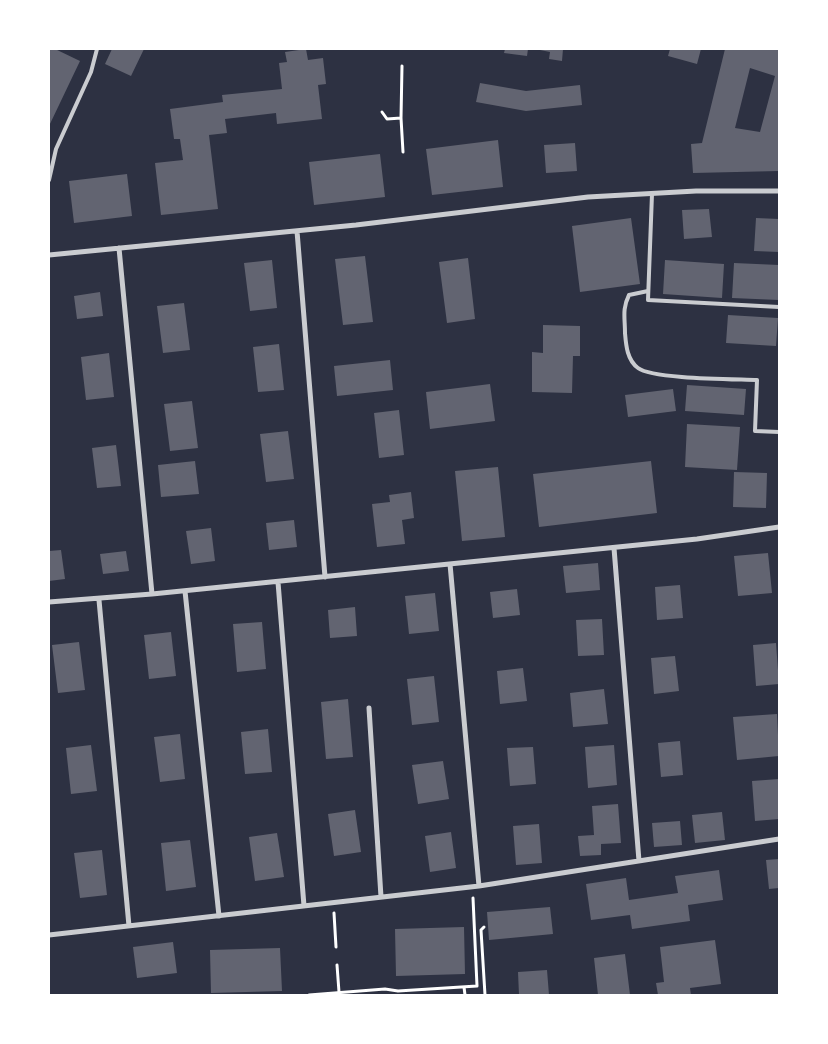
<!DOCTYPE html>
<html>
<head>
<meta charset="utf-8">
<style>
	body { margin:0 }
	#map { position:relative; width:828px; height:1044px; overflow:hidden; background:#2d3142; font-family:"IBM Plex Sans",sans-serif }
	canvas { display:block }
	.frame { position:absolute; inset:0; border:50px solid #fff; pointer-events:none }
</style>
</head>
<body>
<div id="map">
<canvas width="828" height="1044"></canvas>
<div class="frame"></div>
</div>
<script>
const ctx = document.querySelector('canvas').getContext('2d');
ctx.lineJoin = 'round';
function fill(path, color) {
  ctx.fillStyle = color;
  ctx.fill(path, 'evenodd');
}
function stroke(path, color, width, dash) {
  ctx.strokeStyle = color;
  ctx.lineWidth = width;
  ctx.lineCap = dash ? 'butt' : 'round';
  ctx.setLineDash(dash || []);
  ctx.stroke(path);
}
fill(new Path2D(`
	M49 49H55L80 61 49 126Z
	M112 49H144L131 76 105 64Z
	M306 49 308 60 323 58 326 84 318 85 322 119 277 124 276 113 225 119 227 133 209 135 218 209 161 215 155 163 183 160 180 139H174L170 109 223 102 222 95 282 89 279 63 287 62 285 52Z
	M505 49H528L527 56 504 53Z
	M535 49H563L562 61 549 59 550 52Z
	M670 49H701L697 64 668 56Z
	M725 49 779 50V171L693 173 691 144 702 143ZM750 68 775 76 760 132 735 128Z
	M480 83 526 91 580 85 582 105 526 111 476 102Z
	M498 140 503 187 432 195 426 149Z
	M575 143 577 171 546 173 544 145Z
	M380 154 385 197 314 205 309 162Z
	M127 174 132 216 74 223 69 181Z
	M709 209 712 237 684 239 682 210Z
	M631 218 640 284 580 292 572 226Z
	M756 218 779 219V252L754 251Z
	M365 256 373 322 343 325 335 259Z
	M468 258 475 319 447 323 439 262Z
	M272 260 277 308 250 311 244 263Z
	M665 260 724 264 722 298 663 294Z
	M734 263 779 265V300L732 298Z
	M100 292 103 316 77 319 74 296Z
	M184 303 190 350 163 353 157 306Z
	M728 315 778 318 776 346 726 343Z
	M543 325 580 326V356H573L572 393 532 392V352L543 353Z
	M279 344 284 390 258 392 253 347Z
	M109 353 114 397 86 400 81 357Z
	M390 360 393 390 337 396 334 366Z
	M490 384 495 421 430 429 426 392Z
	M687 385 746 389 744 415 685 411Z
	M673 389 676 411 628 417 625 395Z
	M192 401 198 448 170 451 164 404Z
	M399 410 404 455 379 458 374 413Z
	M687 424 740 427 737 470 685 467Z
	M288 431 294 479 266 482 260 434Z
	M116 445 121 486 97 488 92 448Z
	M195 461 199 494 161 497 158 465Z
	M651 461 657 513 539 527 533 474Z
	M498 467 505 537 462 541 455 471Z
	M734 472 767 473 766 508 733 507Z
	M411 492 414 518 402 520 405 544 377 547 372 504 390 502 389 495Z
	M294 520 297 547 269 550 266 523Z
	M211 528 215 561 191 564 186 531Z
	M61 550 65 579 49 581V551Z
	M126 551 129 571 103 574 100 554Z
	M768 553 772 593 738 596 734 556Z
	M598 563 600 590 566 593 563 566Z
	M680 585 683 618 657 620 655 587Z
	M517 589 520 615 493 618 490 592Z
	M435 593 439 631 409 634 405 596Z
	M355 607 357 636 330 638 328 610Z
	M602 619 604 655 578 656 576 620Z
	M262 622 266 669 237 672 233 624Z
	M171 632 176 676 149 679 144 635Z
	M79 642 85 690 58 693 52 645Z
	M776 643 779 684 756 686 753 645Z
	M675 656 679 691 654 694 651 658Z
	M523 668 527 701 500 704 497 671Z
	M434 676 439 722 412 725 407 679Z
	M604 689 608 724 573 727 570 693Z
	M348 699 353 757 326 759 321 702Z
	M777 714 779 756 737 760 733 717Z
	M268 729 272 772 245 774 241 732Z
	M180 734 185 779 160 782 154 737Z
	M680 741 683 775 661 777 658 743Z
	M91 745 97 791 71 794 66 748Z
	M614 745 617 785 588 788 585 747Z
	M533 747 536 784 510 786 507 748Z
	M443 761 449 799 418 804 412 765Z
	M779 779V819L755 821 752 781Z
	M618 804 621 843 601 844V855L580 856 578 836 594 835 592 806Z
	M355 810 361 852 334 856 328 814Z
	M722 812 725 840 695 843 692 815Z
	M680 821 682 845 654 847 652 823Z
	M539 824 542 863 516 865 513 826Z
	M451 832 456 868 430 872 425 836Z
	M277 833 284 877 255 881 249 837Z
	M190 840 196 887 166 891 161 843Z
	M102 850 107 895 80 898 74 853Z
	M779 859V888L769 889 766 860Z
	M719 870 723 900 688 905 690 921 632 929 630 915 591 920 586 884 626 878 629 900 678 893 675 876Z
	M550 907 553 934 489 940 487 912Z
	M464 927 465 974 396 976 395 929Z
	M715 940 721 984 690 988 691 995H658L656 983 664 982 660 947Z
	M173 942 177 973 137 978 133 947Z
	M280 948 282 991 211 993 210 950Z
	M625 954 630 995H598L594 958Z
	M547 970 549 995H519L518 972Z`), '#626471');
stroke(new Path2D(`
	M402 66 401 118 403 152
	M382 112 387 119 401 118
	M334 913 336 947
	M484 927 481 930 485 995
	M337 965 339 992
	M464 987 465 995
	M309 995 385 989 398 991 477 986 473 898`), '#fff', 3);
stroke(new Path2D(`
	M49 180 56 149 91 72 97 49
	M652 194 648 300 779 307
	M648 291 629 295C622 309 625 318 625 333 626 345 627 360 638 368 652 379 734 379 757 380L755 431 779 432`), '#caccd0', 4);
stroke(new Path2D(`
	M297 231 325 577
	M119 248 152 594
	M49 255 356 225 588 197 696 191H779
	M614 548 639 861
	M450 564 479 886
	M278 582 304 906
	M185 591 219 916
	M99 600 129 926
	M49 602 152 594 697 539 779 527
	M369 708 381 897
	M49 935 479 886 779 839`), '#caccd0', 5);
</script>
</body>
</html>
